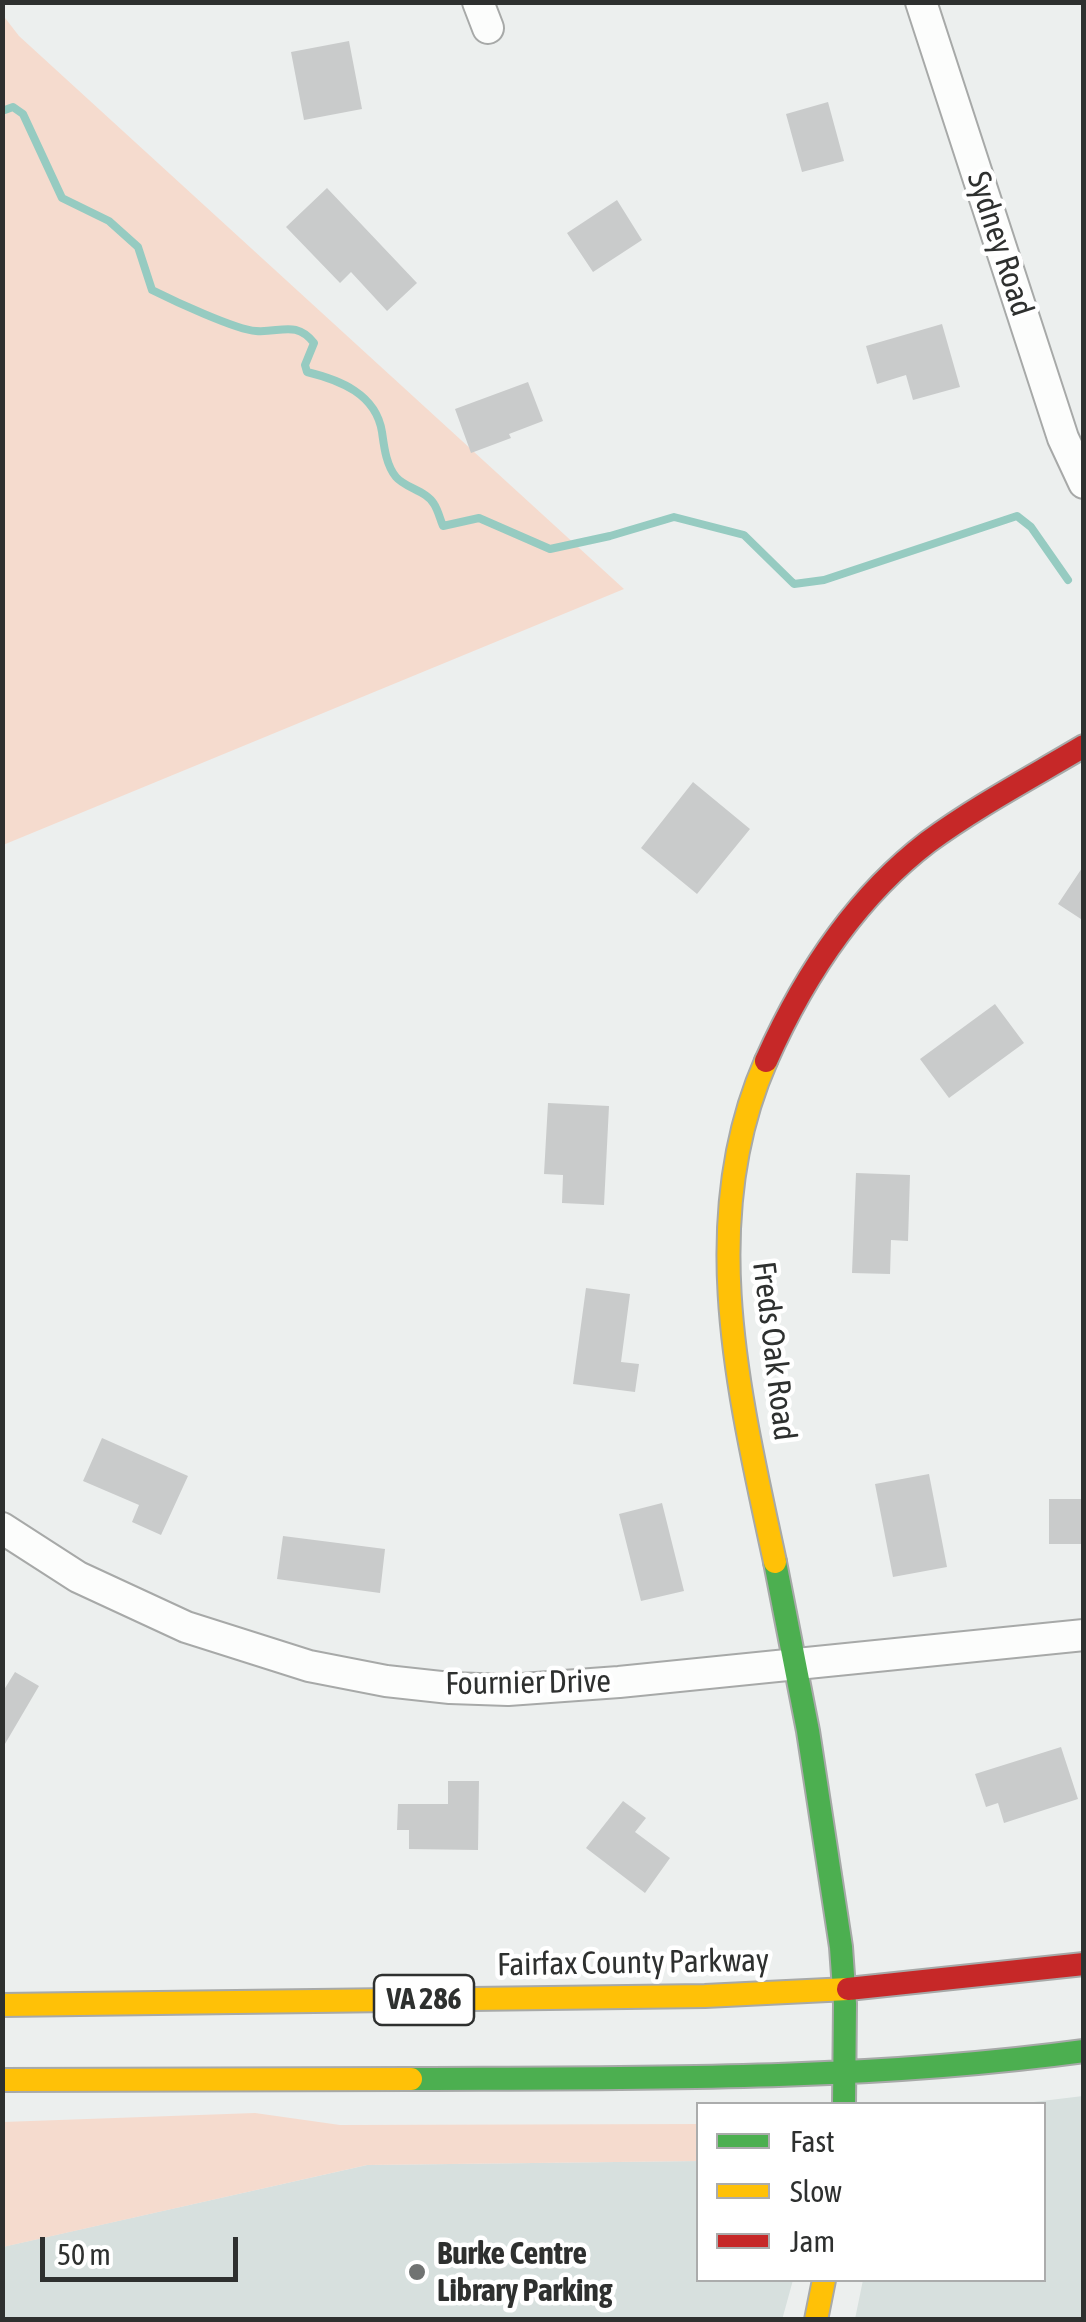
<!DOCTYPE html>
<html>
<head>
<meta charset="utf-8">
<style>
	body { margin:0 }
	#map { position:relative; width:1086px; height:2322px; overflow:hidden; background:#ecefee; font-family:"Asap Condensed",sans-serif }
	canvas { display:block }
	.frame { position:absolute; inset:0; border:5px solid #2e302f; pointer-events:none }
	.legend { position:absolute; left:696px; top:2102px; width:350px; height:180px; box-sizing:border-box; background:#fff; border:2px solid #abacac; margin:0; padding:12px 18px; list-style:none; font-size:30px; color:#2e302f }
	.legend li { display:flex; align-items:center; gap:20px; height:50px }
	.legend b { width:50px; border:2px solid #abacac }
	.scale { position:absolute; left:40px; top:2237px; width:198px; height:45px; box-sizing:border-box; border:5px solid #2e302f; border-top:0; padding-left:12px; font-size:30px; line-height:35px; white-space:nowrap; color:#2e302f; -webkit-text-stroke:8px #fff; paint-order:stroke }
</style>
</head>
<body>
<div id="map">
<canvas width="1086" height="2322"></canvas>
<div class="frame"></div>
<ul class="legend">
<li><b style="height:12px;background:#4caf50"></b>Fast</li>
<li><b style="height:12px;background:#ffc107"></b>Slow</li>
<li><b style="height:12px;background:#c62828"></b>Jam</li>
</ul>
<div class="scale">50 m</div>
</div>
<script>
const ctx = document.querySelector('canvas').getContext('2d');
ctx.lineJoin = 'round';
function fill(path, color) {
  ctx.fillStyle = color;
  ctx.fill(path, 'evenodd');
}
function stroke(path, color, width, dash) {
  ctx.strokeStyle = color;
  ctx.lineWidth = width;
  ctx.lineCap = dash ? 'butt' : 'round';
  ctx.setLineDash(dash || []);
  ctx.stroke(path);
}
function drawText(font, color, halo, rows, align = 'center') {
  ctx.font = font + ' "Asap Condensed",sans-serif';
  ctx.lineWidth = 9;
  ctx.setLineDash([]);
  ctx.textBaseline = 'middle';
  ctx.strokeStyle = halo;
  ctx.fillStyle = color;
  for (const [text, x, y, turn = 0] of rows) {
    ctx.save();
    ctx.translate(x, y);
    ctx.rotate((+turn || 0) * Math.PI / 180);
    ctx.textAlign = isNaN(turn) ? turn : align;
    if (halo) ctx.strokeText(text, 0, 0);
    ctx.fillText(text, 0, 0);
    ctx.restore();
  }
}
fill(new Path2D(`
	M1083 2096V2319H855L863 2280H1044V2104H1017Z
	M698 2161V2280H793L782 2320H3L2 2247 367 2165Z`), '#d7e0de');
fill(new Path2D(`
	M2 14 19 36 624 589 3 845Z
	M255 2113 340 2125 698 2124V2161L367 2165 3 2247V2122Z`), '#f5dbce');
stroke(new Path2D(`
	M2 111 13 107 23 114 62 198 109 221 138 247 152 290C172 300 236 330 256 331 280 333 296 320 314 343L305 365 307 372C340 380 376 394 382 432 384 446 386 465 396 477 405 488 427 491 434 504 438 510 440 519 443 526L479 518 550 549 610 536 674 517 744 535 794 584 824 580 1017 516 1031 527 1068 580`), '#96cbc1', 8);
fill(new Path2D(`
	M349 41 362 109 304 120 291 52Z
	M828 102 844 161 802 172 786 114Z
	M327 188 417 283 387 311 351 272 340 283 286 227Z
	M617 200 642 240 593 272 567 233Z
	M942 324 960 387 913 400 906 375 877 384 866 346Z
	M528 382 543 421 509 434 511 438 471 453 455 409Z
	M693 782 750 829 697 894 641 848Z
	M1084 865V921L1058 904Z
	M995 1004 1024 1043 949 1098 920 1059Z
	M548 1103 609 1106 604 1205 562 1203 563 1175 544 1174Z
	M856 1173 910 1175 908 1241 891 1240 890 1274 852 1273Z
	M586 1288 630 1294 621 1362 639 1364 635 1392 573 1384Z
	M102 1438 188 1476 161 1535 132 1522 139 1505 83 1481Z
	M929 1474 947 1567 893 1577 875 1484Z
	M1049 1499H1084V1544H1049Z
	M662 1503 684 1591 641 1601 619 1514Z
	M283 1536 385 1549 380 1593 277 1579Z
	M15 1672 39 1686 2 1749V1693Z
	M1061 1747 1078 1799 1004 1823 998 1803 986 1807 975 1774Z
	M448 1781H479L478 1850 409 1849V1830H397L398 1804H448Z
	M623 1801 646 1818 635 1832 670 1858 645 1893 586 1848Z`), '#c9cbcb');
const street = new Path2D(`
	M478 2 488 28
	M921 2 1063 438 1084 483
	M2 1528 78 1577 186 1627 309 1666 386 1681 450 1688 508 1690 619 1682 1084 1635`);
const fast = new Path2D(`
	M775 1562 808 1731 841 1947 845 2004 844 2104
	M411 2079C635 2078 862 2081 1084 2051`);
const slow = new Path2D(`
	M766 1061C695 1222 740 1398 775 1562
	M2 2005 705 1996 848 1989
	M2 2080 411 2079
	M816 2320 824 2280`);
const jam = new Path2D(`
	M766 1061C803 978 855 898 928 842 977 806 1032 777 1084 746
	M848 1989 1084 1964`);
stroke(street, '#a7a9a8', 34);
stroke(fast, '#a7a9a8', 26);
stroke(slow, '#a7a9a8', 26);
stroke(jam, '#a7a9a8', 26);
stroke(street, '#fcfdfc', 30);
stroke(fast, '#4caf50', 22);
stroke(slow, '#ffc107', 22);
stroke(jam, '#c62828', 22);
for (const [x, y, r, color] of [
	[417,2272,10,"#707372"]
]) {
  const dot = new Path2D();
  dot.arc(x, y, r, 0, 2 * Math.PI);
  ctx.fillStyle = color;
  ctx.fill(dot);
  stroke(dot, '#fff', 4);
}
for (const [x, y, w] of [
	[424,2000,100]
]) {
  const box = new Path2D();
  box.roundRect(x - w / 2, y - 25, w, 50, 8);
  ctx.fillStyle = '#fff';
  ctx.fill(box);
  stroke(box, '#2e302f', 2.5);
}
drawText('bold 30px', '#2e302f', null, [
	["VA 286",424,2000]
]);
drawText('32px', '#2e302f', '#fff', [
	["Sydney Road",1000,244,72],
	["Freds Oak Road",774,1351,83],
	["Fournier Drive",528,1683,-1],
	["Fairfax County Parkway",633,1963,-1]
]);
drawText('bold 32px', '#2e302f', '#fff', [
	["Burke Centre",437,2254],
	["Library Parking",437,2291]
], 'left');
</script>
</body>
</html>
